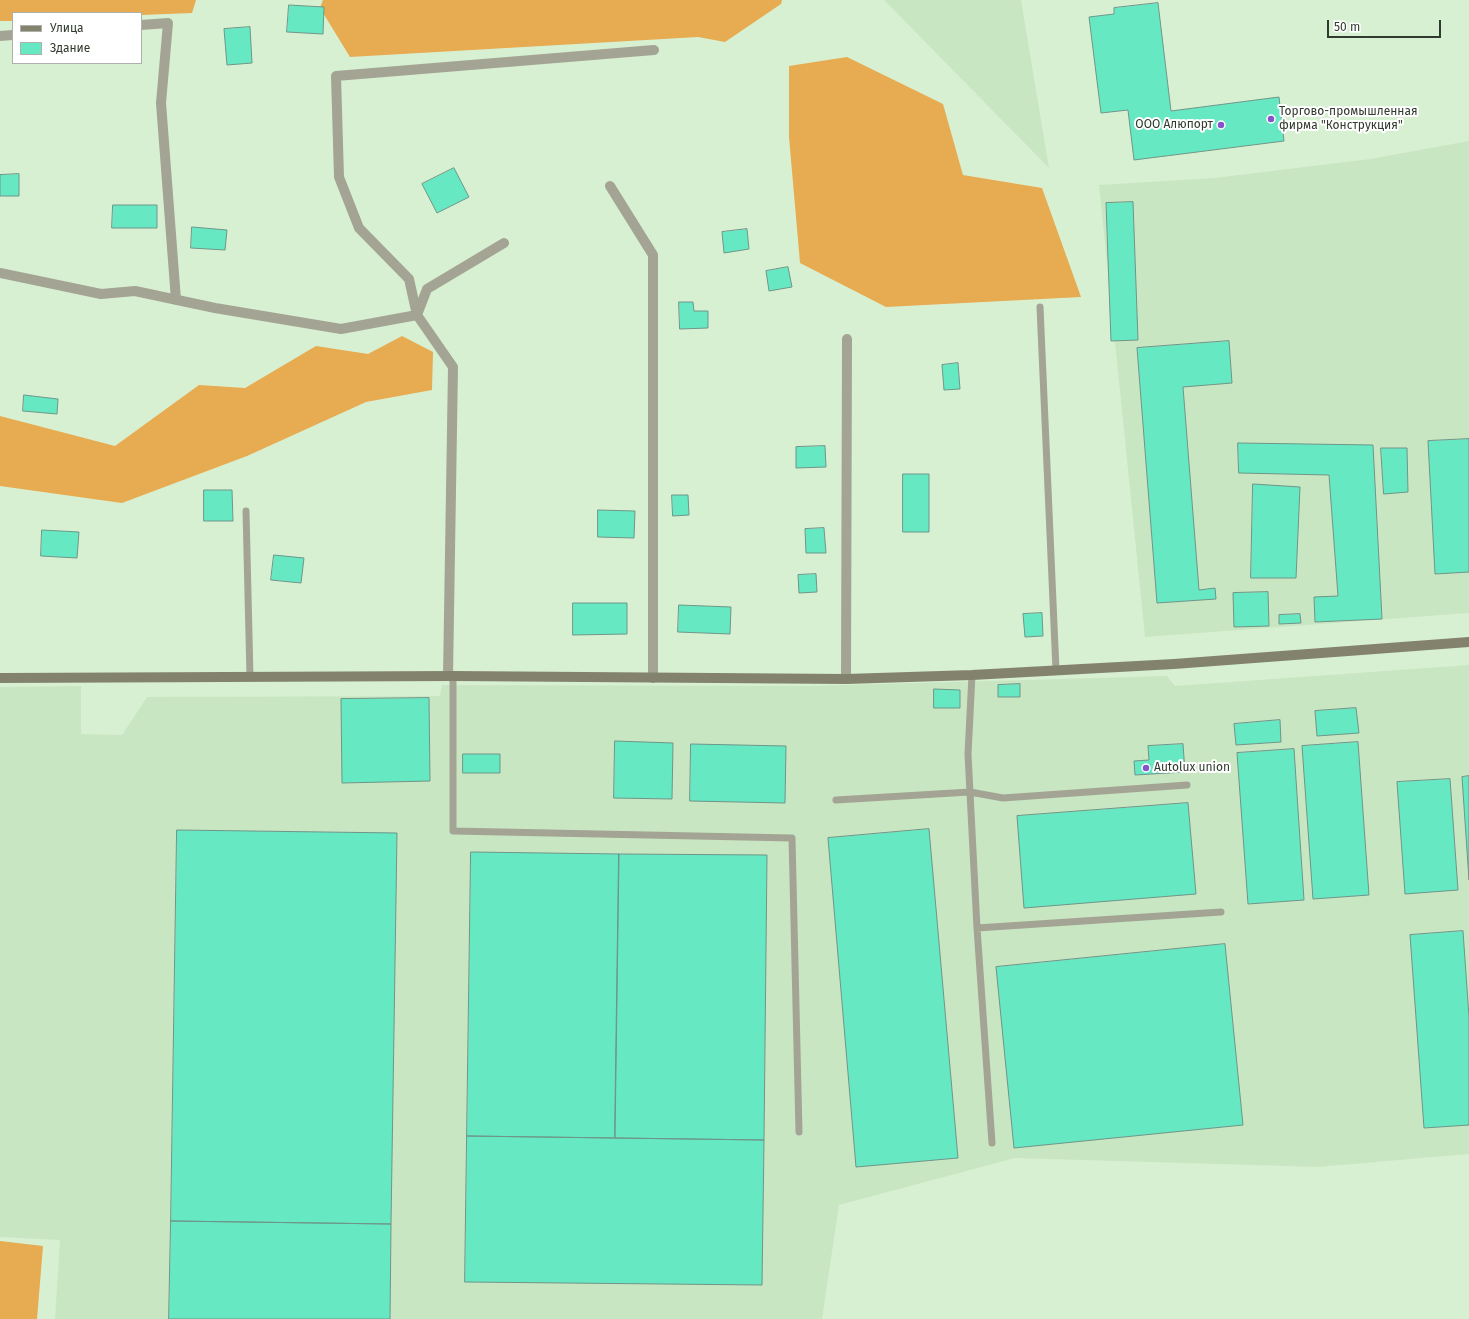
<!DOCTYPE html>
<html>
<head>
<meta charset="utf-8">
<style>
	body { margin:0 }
	#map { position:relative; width:1469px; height:1319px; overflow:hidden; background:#d8f0d2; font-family:"Fira Sans",sans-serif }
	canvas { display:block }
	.legend { position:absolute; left:12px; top:12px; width:130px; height:52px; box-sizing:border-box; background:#fff; border:1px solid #adb0ab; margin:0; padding:5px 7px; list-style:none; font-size:12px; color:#313a2e }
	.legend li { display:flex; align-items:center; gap:8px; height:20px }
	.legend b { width:20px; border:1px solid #adb0ab }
	.scale { position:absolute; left:1327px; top:20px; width:114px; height:18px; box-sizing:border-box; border:2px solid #313a2e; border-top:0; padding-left:5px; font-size:12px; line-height:14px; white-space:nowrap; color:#313a2e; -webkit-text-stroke:3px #fff; paint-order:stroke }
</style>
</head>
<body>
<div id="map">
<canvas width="1469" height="1319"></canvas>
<ul class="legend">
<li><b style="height:5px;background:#83836d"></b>Улица</li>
<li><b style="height:11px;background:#66e8c3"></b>Здание</li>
</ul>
<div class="scale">50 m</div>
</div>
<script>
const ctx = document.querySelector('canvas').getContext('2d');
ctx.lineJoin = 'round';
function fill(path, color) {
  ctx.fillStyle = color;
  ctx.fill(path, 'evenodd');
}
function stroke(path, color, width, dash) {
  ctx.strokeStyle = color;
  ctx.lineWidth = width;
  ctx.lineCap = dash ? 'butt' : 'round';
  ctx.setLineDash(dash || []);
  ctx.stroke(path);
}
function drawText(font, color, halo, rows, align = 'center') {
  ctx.font = font + ' "Fira Sans",sans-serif';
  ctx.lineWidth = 4;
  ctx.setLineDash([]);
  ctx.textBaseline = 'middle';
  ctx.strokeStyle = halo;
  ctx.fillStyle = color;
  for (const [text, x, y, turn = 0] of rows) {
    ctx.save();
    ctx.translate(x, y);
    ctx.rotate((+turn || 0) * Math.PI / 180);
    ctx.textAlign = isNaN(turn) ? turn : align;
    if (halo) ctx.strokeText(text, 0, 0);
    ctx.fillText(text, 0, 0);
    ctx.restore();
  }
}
fill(new Path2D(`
	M884 0H1021L1049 168Z
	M1469 141V613L1145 637 1099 185 1214 178 1370 159Z
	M1469 665V1154L1318 1167 1015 1158 839 1205 822 1319H55L60 1240 0 1237V687L81 686V734L122 735 147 697 440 696 442 685 807 686 1167 676 1175 686Z`), '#c9e6c2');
fill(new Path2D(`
	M0 0H196L192 13 141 15V13H13V21H0Z
	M323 0H782L781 4 725 42 698 37 350 57 320 8Z
	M847 57 943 104 963 175 1042 188 1081 297 886 307 800 263 789 137V66Z
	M402 336 433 352 432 390 366 402 247 456 122 503 0 486V416L115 446 199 385 245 388 316 346 368 354Z
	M0 1241 43 1246 37 1319H0Z`), '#e7ab51');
const building = new Path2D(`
	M1158 3 1171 111 1279 97 1284 141 1134 160 1128 110 1101 113 1089 17 1114 14V8Z
	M289 5 324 7 323 34 287 32Z
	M250 27 252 63 227 65 224 29Z
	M454 168 469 197 437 213 422 184Z
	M19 174V196H0V175Z
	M1133 202 1138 340 1111 341 1106 203Z
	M113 205H157V228H112Z
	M192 227 227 230 225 250 191 248Z
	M747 229 749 249 724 253 722 232Z
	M788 267 792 287 769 291 766 271Z
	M679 302H693L694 311H708V328L680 329Z
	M1229 341 1232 383 1183 387 1199 590 1215 588 1216 599 1157 603 1137 348Z
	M958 363 960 389 944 390 942 365Z
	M24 395 58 399 57 414 23 411Z
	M1469 439V572L1435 574 1428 441Z
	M1238 443 1373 445 1382 619 1315 622 1314 597 1338 596 1329 475 1239 473Z
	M825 446 826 467 796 468V447Z
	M1381 448H1407L1408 492 1384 494Z
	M903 474H929V532H903Z
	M1253 484 1300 487 1296 578H1251Z
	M204 490H232L233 521H204Z
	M672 495H688L689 515 673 516Z
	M598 510 635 511 634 538 598 537Z
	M824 528 826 553H806L805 529Z
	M42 530 79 532 77 558 41 556Z
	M274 555 304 558 301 583 271 580Z
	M816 574 817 592 799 593 798 575Z
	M1268 592 1269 626 1234 627 1233 593Z
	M573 603H627V634L573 635Z
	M679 605 731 607 730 634 678 632Z
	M1042 613 1043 636 1025 637 1023 614Z
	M1300 614 1301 623 1279 624V615Z
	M1020 684V697H998V685Z
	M934 689 960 690V708H934Z
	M429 698 430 781 342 783 341 699Z
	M1356 708 1359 733 1317 736 1315 711Z
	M1280 720 1281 742 1236 745 1234 724Z
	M615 741 673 743 672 799 614 798Z
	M1358 742 1369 895 1313 899 1302 746Z
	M691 744 786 746 785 803 690 801Z
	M1183 744 1185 772 1135 775 1134 761 1149 760 1148 746Z
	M1294 749 1304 900 1248 904 1237 753Z
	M463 754H500V773H463Z
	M1469 776V880L1462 777Z
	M1450 779 1458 890 1405 894 1397 782Z
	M1188 803 1196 894 1024 908 1017 816Z
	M929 829 958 1158 856 1167 828 838Z
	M177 830 397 833 391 1224 171 1221Z
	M471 852 619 854 615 1138 467 1136Z
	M619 854 767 855 764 1140 615 1138Z
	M1463 931 1469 1017V1125L1424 1128 1410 935Z
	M1225 944 1243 1125 1014 1148 996 967Z
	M467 1136 764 1140 762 1285 465 1282Z
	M171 1221 391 1224 390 1319H169Z`);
fill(building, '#66e8c3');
stroke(building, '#6f9688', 1);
stroke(new Path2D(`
	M1040 307 1056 670
	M246 511 250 677
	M972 675 968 754 977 928 1221 912
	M453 676V831L792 838 799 1132
	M836 800 970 792 1003 798 1187 785
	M977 928 992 1143`), '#a4a495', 7);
stroke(new Path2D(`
	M141 25 168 23 161 103 176 300
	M0 36 13 35
	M610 186 653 255V678
	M0 273 101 294 135 291 215 308 341 329 417 315 427 289 504 243
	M448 676 453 367 417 315 409 279 359 228 339 177 336 76 654 50
	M846 679 847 339`), '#a4a495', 10);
stroke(new Path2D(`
	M0 678 453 676 846 679 972 675 1174 664 1469 642`), '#83836d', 10);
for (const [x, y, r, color] of [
	[1271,119,4,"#8653cb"],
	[1221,125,4,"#8653cb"],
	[1146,768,4,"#8653cb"]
]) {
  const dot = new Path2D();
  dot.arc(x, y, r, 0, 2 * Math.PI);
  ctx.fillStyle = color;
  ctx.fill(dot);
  stroke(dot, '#fff', 1.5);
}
drawText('12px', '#313a2e', '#fff', [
	["Торгово-промышленная",1279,112],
	["фирма \"Конструкция\"",1279,126],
	["ООО Алюпорт",1213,125,"right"],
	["Autolux union",1154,768]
], 'left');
</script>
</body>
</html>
